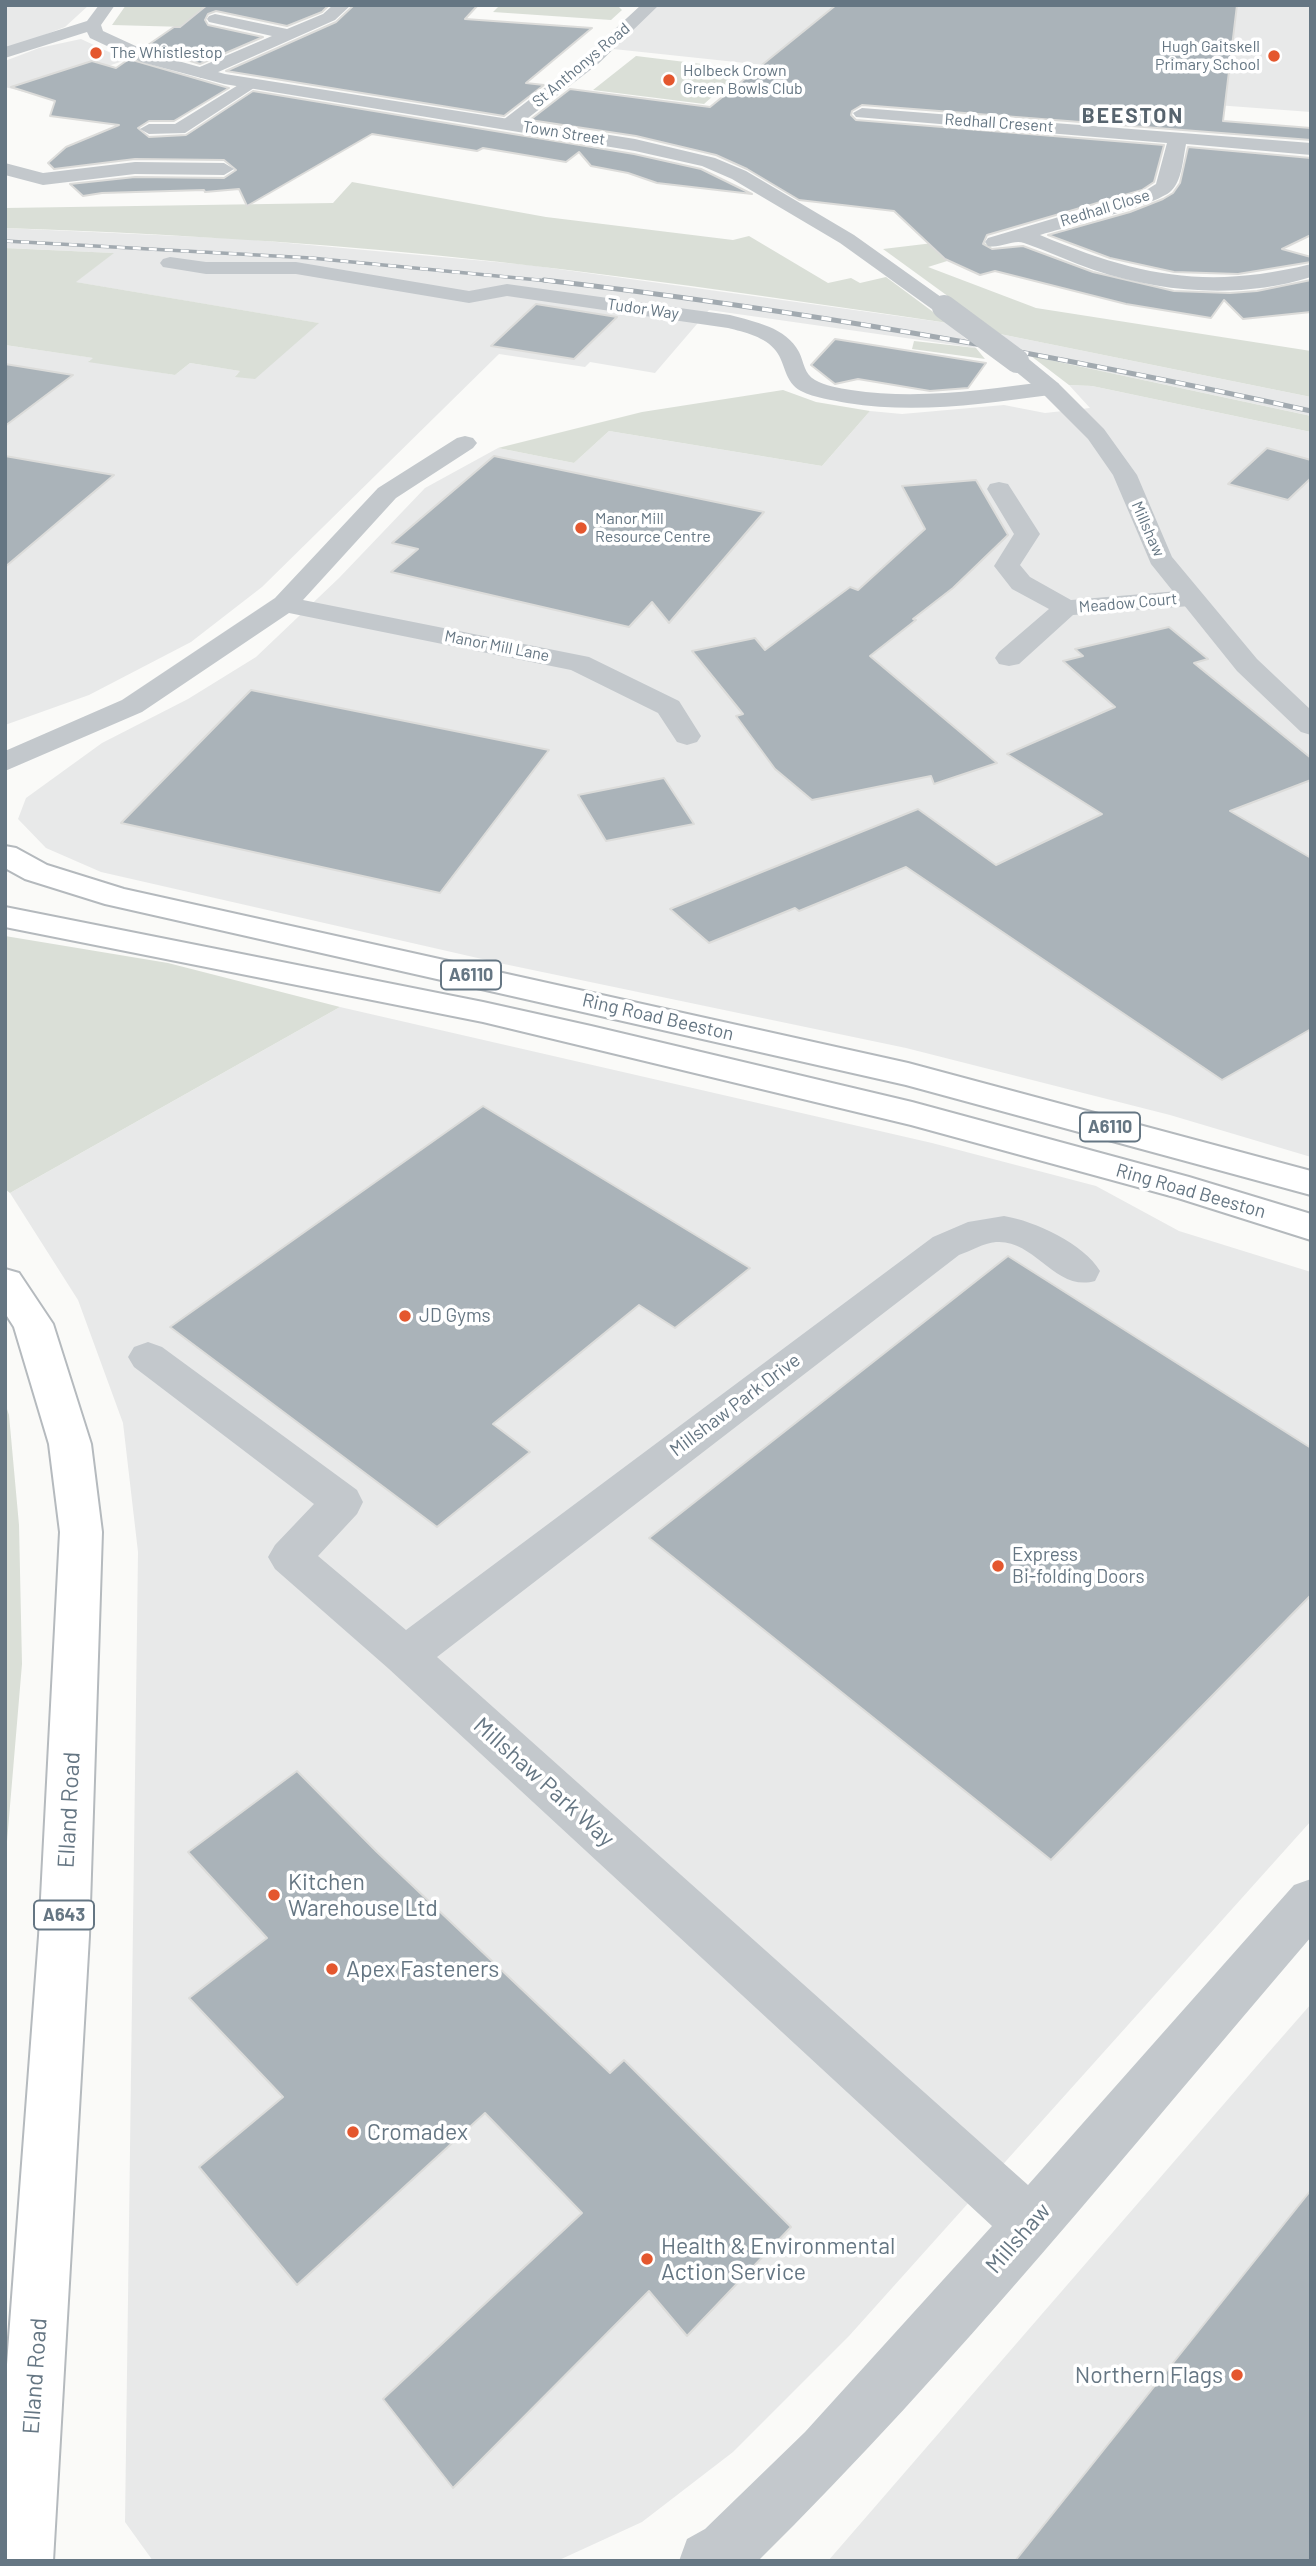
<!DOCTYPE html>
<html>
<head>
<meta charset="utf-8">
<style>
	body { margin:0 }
	#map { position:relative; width:1316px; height:2566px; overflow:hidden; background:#fafaf8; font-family:Barlow,sans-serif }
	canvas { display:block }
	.frame { position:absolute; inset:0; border:7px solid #657683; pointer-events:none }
</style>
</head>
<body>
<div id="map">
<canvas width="1316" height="2566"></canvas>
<div class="frame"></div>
</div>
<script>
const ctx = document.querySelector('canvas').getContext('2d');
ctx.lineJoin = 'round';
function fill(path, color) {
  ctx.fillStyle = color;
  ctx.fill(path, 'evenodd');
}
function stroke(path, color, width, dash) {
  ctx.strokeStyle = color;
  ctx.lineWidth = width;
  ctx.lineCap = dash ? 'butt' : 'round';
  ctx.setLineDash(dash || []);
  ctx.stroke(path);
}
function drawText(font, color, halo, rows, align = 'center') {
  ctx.font = font + ' Barlow,sans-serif';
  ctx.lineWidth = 7;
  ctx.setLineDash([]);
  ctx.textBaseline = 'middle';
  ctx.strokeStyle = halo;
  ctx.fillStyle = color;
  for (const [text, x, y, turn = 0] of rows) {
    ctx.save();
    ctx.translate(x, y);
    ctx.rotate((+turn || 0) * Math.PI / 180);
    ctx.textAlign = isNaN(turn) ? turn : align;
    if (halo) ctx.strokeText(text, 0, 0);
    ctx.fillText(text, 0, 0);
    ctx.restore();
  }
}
fill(new Path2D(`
	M5 5H89L65 27 5 50Z
	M651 5H1311V112L971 87 604 48Z
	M81 39 126 60 28 93 5 87V61L39 48Z
	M5 228 244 239 529 265 948 323 976 348 709 310 655 373 590 362 585 367 499 354 262 587 191 642 89 695 5 725V345L94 358 89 361 175 375 190 363 241 371 235 376 318 323 75 282 113 253 5 248Z
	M1000 334 1311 397V416L1031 356Z
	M1069 385 1092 386 1311 432V1157L1170 1115 906 1048 504 964 101 872 46 848 18 819 26 798 102 743 188 699 256 657 339 578 425 488 498 448 574 463 609 431 822 466 870 411 902 414 1004 405 1045 413 1090 408Z
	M340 1007 932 1143 1096 1186 1179 1231 1311 1272V1821L849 2336 733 2452 642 2522 557 2561H153L125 2522 138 1552 123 1423 78 1300 10 1193Z
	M1311 2004V2561H828L1262 2060Z`), '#e8e9e9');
fill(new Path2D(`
	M126 5H205L186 27 112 25Z
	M500 5 619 7 622 10 611 20 493 12Z
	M636 56 743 69 704 104 593 90Z
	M352 182 546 217 733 240 749 236 828 283 851 278 860 283 886 277 948 323C777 298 605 272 433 255 291 241 148 233 5 228V208L333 203Z
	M975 238 992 247 928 267 1036 308 1311 351V397L1000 334 883 249Z
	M5 248 114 253 76 282 319 323 255 379 235 377 240 371 190 363 175 375 88 362 93 358 5 345Z
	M914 341 976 348 985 359 912 349Z
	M1031 356 1311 416V432L1092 386 1069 385Z
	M783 390 816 402 870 411 822 466 609 431 574 463 498 448 642 412Z
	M5 936 168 963 340 1007 10 1193 5 1189Z
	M5 1403 9 1415 19 1525 22 1664 5 1865Z`), '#dadfd7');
const building = new Path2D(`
	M207 5H329L322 12 287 26 216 11 208 14 205 20 208 25 263 37 200 64 145 47 174 27H180Z
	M354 5H478L465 19 592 28 526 83 544 85 504 116 226 71 336 22Z
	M836 5H1237L1223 121 1311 128V140L862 105 852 111 851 115 856 120 1164 145 1154 182 1142 190 987 235 983 244 992 249 1023 246 1093 272 1174 291 1230 293 1257 291 1311 280V312L1243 319 1224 300 1211 318 1126 304 995 271 980 275 945 259 894 211 799 200 747 169 716 155 636 136 530 120 570 89 710 107Z
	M129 59 229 88 174 121H149L138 128 149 137 186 135 253 91 634 154 701 169 752 194 657 183 628 173 591 166 579 152 566 162 483 148 477 151 372 134 247 206 239 189 205 192 204 190 102 193 83 196 70 184 135 177 224 178 236 170 224 160 135 159 54 169 48 163 66 147 119 125 50 116 55 101 11 87 92 61 116 68Z
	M1188 147 1311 158V235L1282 249 1311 257V262L1238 274 1174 272 1110 258 1048 235 1130 212 1163 199 1173 193 1180 183Z
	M536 304 617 317 574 359 491 346Z
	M835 339 986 363 968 388 930 391 858 379 835 384 811 365Z
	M5 364 73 375 5 426Z
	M1267 448 1311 460V478L1288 500 1228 484Z
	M5 456 114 475 5 567Z
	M494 456 764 512 669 623 652 602 629 627 391 572 418 549 392 543Z
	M976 480 1008 535 953 588 913 619 916 620 870 656 997 763 934 784 931 776 812 800 775 769 736 716 743 714 692 651 755 638 765 650 850 587 858 590 925 529 902 486Z
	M1169 627 1208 659 1194 663 1311 758V780L1230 811 1311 858V1029L1222 1080 906 867 799 911 795 908 709 943 670 909 918 809 996 865 1102 814 1007 754 1115 707 1063 661 1083 656 1075 649Z
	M251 690 549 750 440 893 121 823Z
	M664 778 694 824 606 841 578 795Z
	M483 1106 750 1268 675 1328 639 1305 493 1424 530 1452 437 1527 170 1327Z
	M1008 1256 1311 1448V1595L1051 1860 649 1538Z
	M297 1771 377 1852 610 2073 624 2060 791 2227 687 2336 649 2291 453 2488 383 2399 582 2213 485 2113 297 2285 199 2167 283 2097 189 1998 267 1938 188 1852Z
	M1311 2190V2561H1015Z`);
fill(building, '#aab3b9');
stroke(building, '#dcdcda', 2);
const primary = new Path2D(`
	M5 1269 19 1273 53 1324 91 1444 102 1532 89 1936 53 2561H5V2391L39 1936 60 1532 49 1444 14 1327 5 1313Z`);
const trunk = new Path2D(`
	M5 846 16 848 47 865 124 889 908 1063 1311 1171V1195L906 1085 105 904 25 879 5 868Z
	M5 907 483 1002 591 1026 912 1102 1189 1177 1311 1214V1240L1178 1198 911 1125 591 1048 483 1022 5 927Z`);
stroke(primary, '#b5babe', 4);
stroke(trunk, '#b4b9bd', 4);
fill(new Path2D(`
	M333 5H351L335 20 207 77 201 78 192 73 195 69 272 36 209 22 207 19 209 16 215 14 287 29 323 14Z
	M641 5H659L598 64 515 128H503L500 124 503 120 586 56Z
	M248 79 257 84 254 88 185 133 149 134 140 129 149 124H175Z
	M862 108 1311 143V155L1186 144C1183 159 1182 181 1171 191 1155 206 1066 227 1040 235 1138 276 1207 290 1311 264V277C1240 299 1164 293 1094 270 1070 262 1048 251 1024 243 1013 239 1000 249 988 246L985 242 988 238 1143 192 1156 184 1167 143 856 117 853 113Z
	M135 162 224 163 234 169 224 175 135 174 43 185 5 175V163L43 173Z
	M170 257 206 262H296L469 291 507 284 730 315C755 322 786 327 799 352 804 362 804 374 815 380 825 386 839 388 851 390 918 400 983 390 1050 381L1058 383 1061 388 1058 393 1050 395C982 404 916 414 847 403 832 400 815 398 801 391 784 382 786 364 776 351 766 337 744 332 728 328L507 296 469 303 296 274H206L163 267 160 263 163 259Z
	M465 436 473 438 477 443 473 448 396 498 303 600 589 657 679 701 701 736 697 742 687 745 677 742 658 713 571 670 289 613 142 712 5 771V751L122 700 275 598 378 488 457 438Z
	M999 482 1008 484 1040 534 1020 565 1030 577 1071 600 1190 590 1199 592 1203 598 1199 604 1190 606 1073 615 1019 664 1009 666 999 664 995 658 999 652 1049 609 1012 589 994 566 1014 534 987 489 990 484Z
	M1004 1216C1035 1221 1084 1244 1100 1271L1095 1281C1055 1292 1035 1239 996 1242 983 1243 971 1251 959 1255L437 1657 1028 2185 1294 1885 1311 1879V1937C1130 2148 956 2366 758 2561H679L687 2539 705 2529 805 2432 992 2226 389 1669 275 1569 268 1557 275 1545 314 1504 134 1367 128 1357 134 1347 148 1342 162 1347 357 1490 363 1502 357 1514 318 1556 406 1630 933 1237 968 1222Z`), '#c3c8cc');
fill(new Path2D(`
	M99 5H115L101 25 103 31 153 54 225 74 635 139 715 158 746 171 854 235 955 307 952 312H936L840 243 732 179 702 166 635 151 224 84 141 62 90 38 87 32 5 58V47L87 21Z
	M1017 354 1025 356 1058 383 1104 429 1137 475 1172 557 1257 659 1311 710V735L1301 732 1237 671 1151 564 1113 475 1088 439 1042 393 1009 366 1006 361 1009 356Z`), '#c3c8cc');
fill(primary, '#fff');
fill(trunk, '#fff');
const railFar1 = new Path2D(`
	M5 241 311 258 559 282`);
const rail = new Path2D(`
	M544 280C802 310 1057 355 1311 411`);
stroke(railFar1, '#a2aab0', 3.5);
stroke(rail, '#a2aab0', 5);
stroke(railFar1, '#fff', 2.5, [8]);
stroke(rail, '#fff', 3.5, [10]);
stroke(new Path2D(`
	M944 307 1017 361`), '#c3c8cc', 24);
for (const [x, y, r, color] of [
	[96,53,7,"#e4572e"],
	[1274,56,7,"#e4572e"],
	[669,80,7,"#e4572e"],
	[581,528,7,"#e4572e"],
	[405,1316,7,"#e4572e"],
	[998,1566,7,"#e4572e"],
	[274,1895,7,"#e4572e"],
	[332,1969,7,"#e4572e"],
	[353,2132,7,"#e4572e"],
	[647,2259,7,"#e4572e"],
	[1237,2375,7,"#e4572e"]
]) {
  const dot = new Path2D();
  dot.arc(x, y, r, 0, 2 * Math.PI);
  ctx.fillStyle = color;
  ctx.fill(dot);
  stroke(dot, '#fff', 2.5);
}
drawText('16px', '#657683', '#fff', [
	["Hugh Gaitskell",1260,47,"right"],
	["Primary School",1260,65,"right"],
	["The Whistlestop",110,53],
	["Holbeck Crown",683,71],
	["Green Bowls Club",683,89],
	["Manor Mill",595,519],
	["Resource Centre",595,537]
], 'left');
drawText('16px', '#657683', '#fff', [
	["St Anthonys Road",581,65,-40],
	["Redhall Cresent",999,123,4],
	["Town Street",564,133,9],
	["Redhall Close",1105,208,-17],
	["Tudor Way",643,309,8],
	["Millshaw",1148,529,66],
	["Meadow Court",1128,603,-5],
	["Manor Mill Lane",497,646,11]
]);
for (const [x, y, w] of [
	[471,975,60],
	[1110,1127,60],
	[64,1915,60]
]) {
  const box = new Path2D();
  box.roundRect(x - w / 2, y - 14.5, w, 29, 5);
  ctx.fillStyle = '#fff';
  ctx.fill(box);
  stroke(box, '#657683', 2);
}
drawText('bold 18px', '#657683', null, [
	["A6110",471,975],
	["A6110",1110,1127],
	["A643",64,1915]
]);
drawText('19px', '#657683', '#fff', [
	["Ring Road Beeston",658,1017,13],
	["Ring Road Beeston",1191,1191,16],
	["Millshaw Park Drive",735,1405,-37]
]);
drawText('19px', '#657683', '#fff', [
	["JD Gyms",419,1316],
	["Express",1012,1555],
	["Bi-folding Doors",1012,1577]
], 'left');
ctx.letterSpacing = '2px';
drawText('bold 21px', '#57646e', '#fff', [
	["BEESTON",1133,116]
]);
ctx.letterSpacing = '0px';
drawText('23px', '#657683', '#fff', [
	["Millshaw Park Way",544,1782,42],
	["Elland Road",69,1810,-87],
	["Millshaw",1018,2238,-49],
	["Elland Road",35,2376,-86]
]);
drawText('23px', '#657683', '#fff', [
	["Kitchen",288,1882],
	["Warehouse Ltd",288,1908],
	["Apex Fasteners",346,1969],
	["Cromadex",367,2132],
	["Health & Environmental",661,2246],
	["Action Service",661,2272],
	["Northern Flags",1223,2375,"right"]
], 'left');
</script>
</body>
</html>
